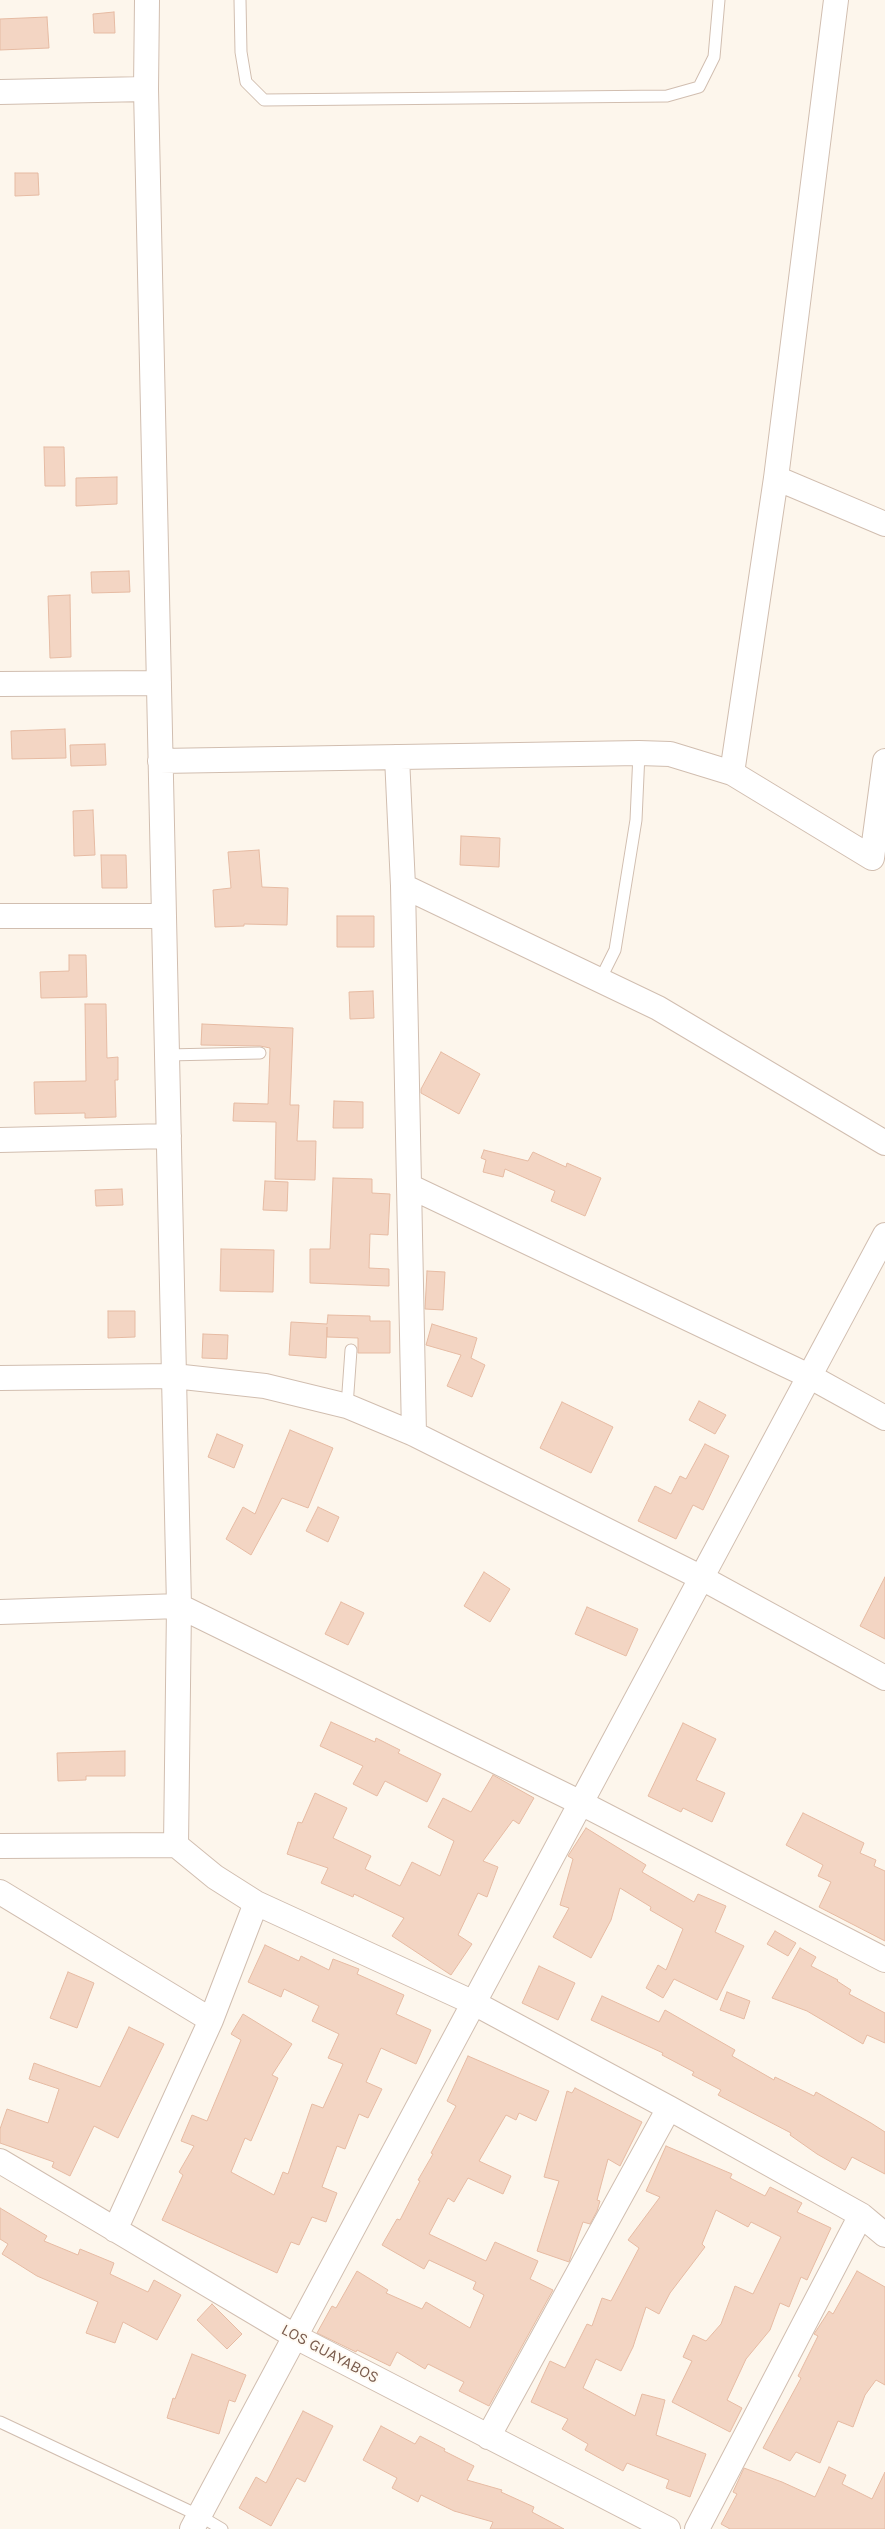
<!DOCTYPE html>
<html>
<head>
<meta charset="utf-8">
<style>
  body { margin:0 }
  canvas { display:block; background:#fdf6ec }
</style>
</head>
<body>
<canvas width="885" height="2529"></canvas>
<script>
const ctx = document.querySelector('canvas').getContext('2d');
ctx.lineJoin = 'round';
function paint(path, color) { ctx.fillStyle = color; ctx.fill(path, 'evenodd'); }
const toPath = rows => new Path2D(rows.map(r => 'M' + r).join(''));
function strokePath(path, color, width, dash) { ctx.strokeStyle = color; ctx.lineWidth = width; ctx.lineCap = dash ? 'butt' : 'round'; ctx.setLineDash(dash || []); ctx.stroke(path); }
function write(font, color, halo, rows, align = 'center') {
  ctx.font = font + ' Karla,sans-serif'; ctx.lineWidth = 4; ctx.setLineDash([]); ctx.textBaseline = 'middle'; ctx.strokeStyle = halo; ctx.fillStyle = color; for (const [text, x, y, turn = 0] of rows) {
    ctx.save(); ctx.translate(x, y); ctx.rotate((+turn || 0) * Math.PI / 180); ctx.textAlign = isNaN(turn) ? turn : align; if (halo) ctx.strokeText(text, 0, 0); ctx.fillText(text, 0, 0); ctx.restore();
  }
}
const building = toPath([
  [114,12,115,33,94,33,93,14,114,12],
  [47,17,49,48,0,50,0,19,47,17],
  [15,173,38,173,39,195,15,196,15,173],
  [44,447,64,447,65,486,45,486,44,447],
  [117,477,117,504,76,506,76,478,117,477],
  [129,571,130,592,92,593,91,572,129,571],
  [70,595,71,657,50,658,48,596,70,595],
  [65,729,66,758,12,759,11,731,65,729],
  [105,744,106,765,71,766,70,745,105,744],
  [93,810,95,855,74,856,73,811,93,810],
  [461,836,500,838,499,867,460,865,461,836],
  [259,850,262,887,288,888,287,925,244,924,244,926,215,927,213,890,231,888,228,852,259,850],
  [101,855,126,855,127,888,102,888,101,855],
  [337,916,374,916,374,947,337,947,337,916],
  [69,955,86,955,87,997,41,998,40,972,69,971,69,955],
  [373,991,374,1018,350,1019,349,992,373,991],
  [85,1004,106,1004,107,1058,118,1057,118,1080,115,1080,116,1117,85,1118,85,1113,35,1114,34,1082,86,1081,85,1004],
  [202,1024,293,1028,290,1105,299,1105,297,1141,316,1141,315,1180,275,1179,276,1122,233,1121,234,1103,268,1104,270,1048,260,1046,201,1045,202,1024],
  [441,1052,480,1074,459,1114,421,1093,421,1089,441,1052],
  [334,1101,363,1102,363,1128,333,1128,334,1101],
  [484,1150,528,1161,533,1152,566,1167,567,1163,601,1178,585,1216,551,1201,555,1191,505,1169,503,1177,483,1172,486,1160,481,1158,484,1150],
  [333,1178,372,1179,372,1193,390,1194,388,1235,370,1234,369,1268,389,1269,389,1286,310,1283,310,1249,330,1249,333,1178],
  [265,1181,288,1182,287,1211,263,1210,265,1181],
  [122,1189,123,1205,96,1206,95,1190,122,1189],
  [221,1249,274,1250,273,1292,220,1291,221,1249],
  [427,1271,445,1272,443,1310,425,1309,427,1271],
  [108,1311,135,1311,135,1337,108,1338,108,1311],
  [328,1315,370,1316,370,1321,390,1321,390,1353,358,1353,358,1338,327,1337,327,1327,326,1358,289,1355,291,1322,327,1324,328,1315],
  [432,1324,477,1338,471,1358,485,1365,472,1397,447,1386,461,1355,426,1345,432,1324],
  [203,1334,228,1335,227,1359,202,1358,203,1334],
  [699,1401,726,1415,715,1434,689,1420,699,1401],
  [562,1402,613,1427,591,1473,540,1448,562,1402],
  [290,1430,333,1448,308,1508,282,1498,251,1555,226,1539,243,1507,255,1514,290,1430],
  [217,1434,243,1445,234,1468,208,1457,217,1434],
  [705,1444,729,1456,703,1510,693,1505,676,1539,638,1521,655,1486,671,1494,680,1476,686,1479,705,1444],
  [318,1507,339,1517,328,1542,306,1531,318,1507],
  [484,1572,510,1589,490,1622,464,1606,484,1572],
  [885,1577,885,1639,860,1626,885,1577],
  [341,1602,364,1613,348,1645,325,1634,341,1602],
  [587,1607,638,1629,626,1656,575,1634,587,1607],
  [331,1722,375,1742,376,1738,400,1750,398,1753,441,1774,427,1802,385,1781,377,1796,353,1784,363,1766,320,1746,331,1722],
  [683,1723,716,1739,696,1780,725,1793,712,1822,683,1808,681,1812,648,1796,683,1723],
  [125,1751,125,1776,86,1776,86,1780,58,1781,57,1753,125,1751],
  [493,1775,534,1798,519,1824,513,1820,483,1861,498,1867,487,1897,478,1893,458,1935,472,1944,451,1975,392,1936,404,1918,354,1894,353,1897,321,1883,328,1868,287,1854,298,1822,302,1823,315,1793,347,1808,333,1838,371,1856,365,1869,400,1886,412,1862,440,1876,454,1841,428,1827,443,1798,471,1812,493,1775],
  [803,1813,864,1843,860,1853,876,1860,874,1866,885,1871,885,1941,819,1907,831,1882,818,1876,823,1865,786,1845,803,1813],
  [586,1828,646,1865,642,1872,694,1902,698,1894,726,1906,715,1932,744,1946,717,2000,674,1979,663,1998,646,1988,658,1965,666,1970,683,1929,650,1910,651,1907,620,1888,611,1920,591,1958,553,1937,569,1908,560,1905,573,1859,568,1856,586,1828],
  [775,1931,796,1943,788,1956,767,1944,775,1931],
  [265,1945,299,1961,301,1956,329,1970,333,1959,359,1969,357,1974,404,1995,396,2014,431,2030,416,2064,381,2048,366,2082,382,2089,368,2118,359,2114,345,2149,337,2146,322,2187,337,2193,326,2222,312,2217,299,2245,291,2242,277,2273,162,2220,183,2175,179,2172,194,2146,181,2141,192,2115,207,2121,241,2040,231,2034,243,2014,292,2044,272,2075,278,2078,251,2141,245,2138,231,2172,274,2195,283,2172,288,2174,312,2104,323,2108,343,2064,328,2058,339,2034,312,2021,319,2006,284,1989,281,1997,248,1982,265,1945],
  [800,1948,816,1957,811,1966,838,1980,837,1981,851,1990,849,1994,885,2013,885,2043,867,2035,863,2044,807,2011,772,1998,800,1948],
  [539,1966,575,1983,558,2020,522,2003,539,1966],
  [68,1972,94,1983,77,2028,50,2018,68,1972],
  [727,1992,750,2001,744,2019,720,2010,727,1992],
  [602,1996,659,2022,665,2010,735,2050,732,2056,774,2080,775,2077,814,2096,816,2092,871,2123,885,2132,885,2174,852,2157,845,2170,817,2154,790,2135,791,2133,718,2095,721,2090,692,2075,694,2072,662,2055,663,2053,591,2020,602,1996],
  [129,2027,164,2044,118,2138,94,2126,70,2176,52,2167,54,2162,0,2143,0,2129,7,2109,48,2123,59,2089,29,2079,34,2063,100,2087,129,2027],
  [468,2056,549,2091,536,2121,519,2113,516,2120,506,2115,479,2161,511,2176,503,2194,468,2178,454,2202,448,2198,429,2234,486,2261,495,2242,538,2261,530,2279,553,2290,489,2406,459,2391,464,2382,428,2364,425,2369,397,2352,390,2366,357,2350,356,2352,317,2333,332,2306,336,2308,357,2271,388,2290,386,2293,422,2309,426,2302,470,2328,484,2295,473,2289,476,2282,429,2260,424,2269,382,2245,397,2219,400,2220,420,2181,418,2180,433,2154,431,2153,456,2106,447,2101,468,2056],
  [575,2088,642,2122,620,2166,608,2159,597,2200,600,2201,597,2211,590,2224,583,2222,569,2262,537,2251,559,2181,544,2177,567,2091,572,2093,575,2088],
  [666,2146,732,2174,730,2178,765,2196,770,2187,802,2203,797,2212,831,2228,807,2280,801,2277,789,2307,780,2303,770,2330,746,2359,727,2400,742,2408,730,2432,672,2402,692,2361,683,2357,693,2335,706,2341,721,2324,735,2286,753,2294,781,2237,751,2222,748,2227,716,2210,702,2244,705,2247,670,2293,659,2314,646,2307,633,2347,621,2371,596,2359,583,2388,635,2416,642,2394,665,2400,656,2435,706,2454,690,2497,666,2488,669,2480,627,2463,623,2471,585,2450,588,2444,562,2429,568,2419,531,2402,550,2361,565,2368,587,2324,592,2326,602,2298,611,2301,639,2248,628,2240,660,2197,646,2191,666,2146],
  [0,2208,47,2236,44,2241,78,2255,80,2249,114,2263,110,2274,148,2292,154,2280,181,2295,157,2340,123,2322,115,2343,86,2333,98,2302,37,2276,2,2254,8,2244,0,2239,0,2208],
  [857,2271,885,2287,885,2385,876,2380,865,2395,853,2427,838,2421,820,2463,796,2452,790,2461,763,2448,801,2378,798,2376,818,2336,814,2334,816,2331,829,2311,833,2314,857,2271],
  [212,2304,242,2334,227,2349,197,2320,212,2304],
  [192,2354,246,2375,235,2402,229,2400,219,2434,167,2418,173,2398,175,2399,192,2354],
  [303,2411,333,2426,305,2482,297,2478,271,2526,239,2508,256,2477,266,2483,303,2411],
  [381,2426,415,2444,420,2436,445,2449,444,2451,474,2466,467,2480,502,2490,501,2492,534,2507,532,2512,564,2529,490,2529,493,2522,454,2511,421,2495,418,2502,392,2488,397,2478,363,2460,381,2426],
  [829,2467,846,2475,842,2484,872,2499,885,2472,885,2529,730,2529,721,2524,737,2494,733,2492,744,2468,782,2482,815,2497,829,2467]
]);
paint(building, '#f3d5c3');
strokePath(building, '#e6bba3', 1);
const service = toPath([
  [240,0,241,52,246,82,264,100,667,96,699,87,714,57,719,0],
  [600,980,615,950,636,820,639,753],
  [167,1055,260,1053],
  [347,1406,351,1350],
  [0,2422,200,2516,222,2529]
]);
const minor = toPath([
  [147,0,146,89,179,1606,176,1845],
  [0,92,146,89],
  [776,478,885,524],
  [0,684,159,683],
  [397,757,403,886,414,1434],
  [160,761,639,753,670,754,732,773,872,858,885,761],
  [732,773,776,478,836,0],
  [403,886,658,1008,885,1143],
  [0,916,164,916],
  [0,1140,169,1136],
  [409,1186,809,1376,885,1418],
  [0,1378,174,1376,265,1386,347,1406,414,1434,700,1577,885,1678],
  [0,1612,179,1606,581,1803,885,1960],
  [0,1846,176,1845,215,1877,256,1903,474,2003,669,2108,861,2215,885,2235],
  [0,1892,211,2020],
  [0,2161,296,2337,668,2529],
  [115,2230,211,2020,256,1903],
  [488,2437,669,2108],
  [192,2529,885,1235],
  [697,2529,861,2215]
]);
strokePath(service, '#d1beb0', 13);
strokePath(minor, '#d1beb0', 26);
strokePath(service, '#fff', 11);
strokePath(minor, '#fff', 24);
write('16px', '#7a5c4d', '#fffaf3', [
  ["LOS GUAYABOS",330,2354,28]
]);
</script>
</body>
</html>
